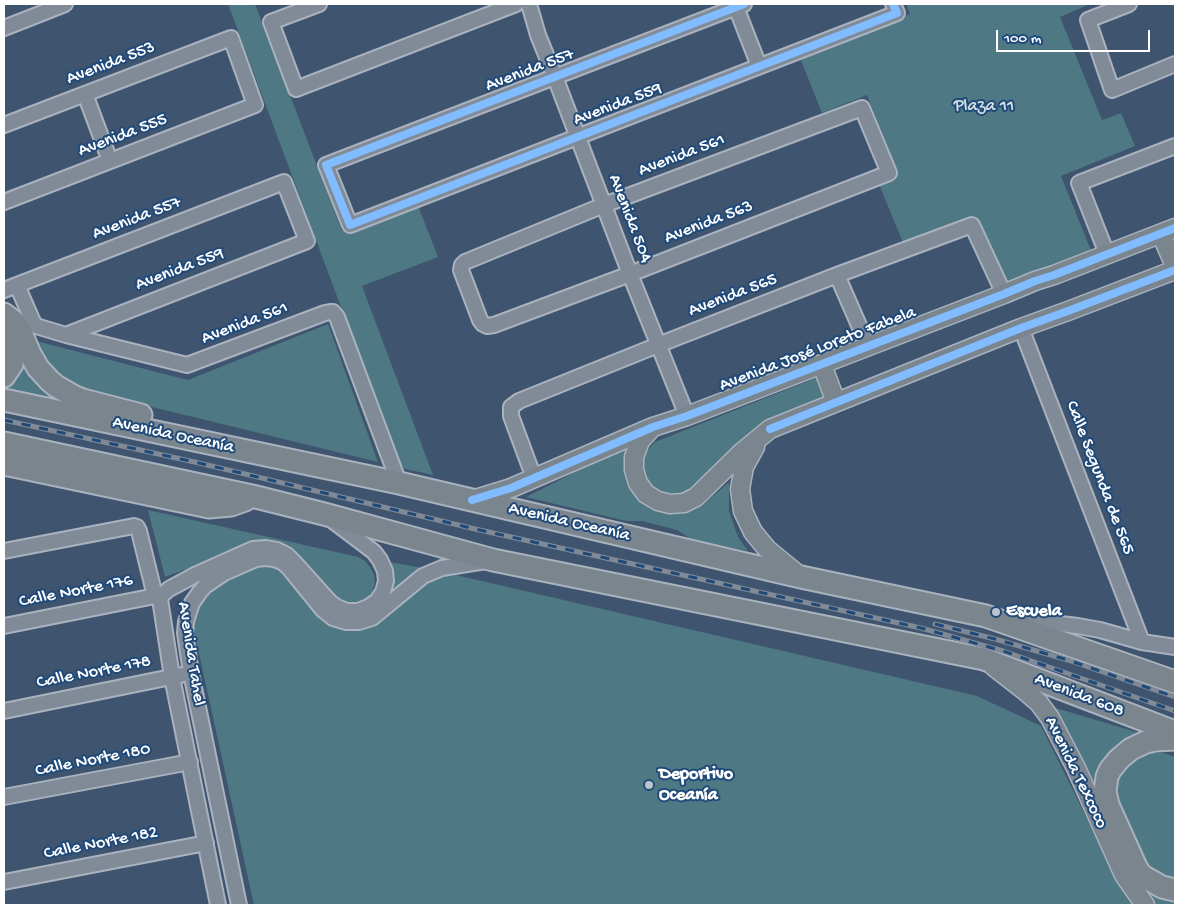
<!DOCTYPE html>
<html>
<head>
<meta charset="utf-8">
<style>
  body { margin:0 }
  #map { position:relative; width:1179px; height:909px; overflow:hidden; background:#3f546e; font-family:"Gochi Hand",sans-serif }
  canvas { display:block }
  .frame { position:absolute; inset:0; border:5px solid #fff; pointer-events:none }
  .scale { position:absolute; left:996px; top:30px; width:154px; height:22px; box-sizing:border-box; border:2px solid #fff; border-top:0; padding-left:6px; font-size:15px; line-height:18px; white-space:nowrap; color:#fff; -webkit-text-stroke:4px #1f4a7a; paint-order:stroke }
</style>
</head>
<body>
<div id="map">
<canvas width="1179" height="909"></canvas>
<div class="frame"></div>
<div class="scale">100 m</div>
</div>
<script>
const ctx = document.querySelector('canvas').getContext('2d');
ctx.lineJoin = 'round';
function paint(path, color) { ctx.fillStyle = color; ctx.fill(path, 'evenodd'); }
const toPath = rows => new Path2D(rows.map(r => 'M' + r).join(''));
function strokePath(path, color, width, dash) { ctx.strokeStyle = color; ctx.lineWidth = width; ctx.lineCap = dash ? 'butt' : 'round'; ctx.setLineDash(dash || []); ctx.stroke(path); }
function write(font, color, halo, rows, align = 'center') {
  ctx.font = font + ' "Gochi Hand",sans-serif'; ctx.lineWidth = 4; ctx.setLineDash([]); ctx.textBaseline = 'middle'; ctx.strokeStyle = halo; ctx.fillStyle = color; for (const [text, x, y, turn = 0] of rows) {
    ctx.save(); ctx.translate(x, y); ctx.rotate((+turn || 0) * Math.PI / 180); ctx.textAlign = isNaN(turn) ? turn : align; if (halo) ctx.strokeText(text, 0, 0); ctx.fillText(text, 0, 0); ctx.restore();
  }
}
paint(toPath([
  [228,4,255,4,342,231,417,203,438,257,362,286,433,475,401,468],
  [906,4,1090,4,1060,17,1102,120,1121,113,1135,146,1061,176,1092,253,1005,288,976,216,904,245,878,182,898,173,867,95,822,113,800,58,910,14],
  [328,324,378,462,74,388,54,375,32,340,188,380],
  [22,361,29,373,44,389,53,397,77,407,4,390,4,387,7,385],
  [816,378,824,398,690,493,670,498,651,489,645,480,642,470,643,459,648,449,655,442],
  [629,445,650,505,662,512,679,514,690,512,702,506,729,482,729,511,738,537,748,551,691,539,677,530,642,521,626,521,526,497],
  [148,510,358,557,365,561,370,567,374,574,375,582,373,590,370,596,364,602,357,605,342,605,260,542,165,577],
  [384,561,428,569,381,605],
  [258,564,269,565,280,569,322,615,344,627,372,627,421,584,439,577,456,575,977,696,1041,726,1116,877,1133,905,254,905,193,626,194,613,202,597,215,586],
  [1049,706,1146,735,1129,741,1101,806],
  [1152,752,1164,753,1175,757,1175,882,1163,878,1149,867,1138,856,1116,807,1115,781,1120,770,1138,756],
  [1131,875,1175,898,1175,905,1153,905]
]), '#4e7884');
const minor = toPath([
  [319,4,271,22,296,89,516,4],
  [529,4,538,35,555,77,630,274,687,416],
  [744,4,326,165,350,225,897,13,893,4],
  [1129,4,1088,20,1112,90,1175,64],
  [736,7,759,66],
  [4,28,65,4],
  [85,94,110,161],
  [862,108,889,173,630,274,494,325,487,326,483,324,480,320,461,270,462,265,465,262,604,205,862,108],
  [4,125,231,38,255,105,4,202],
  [1107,254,1079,183,1175,146],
  [837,275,868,346],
  [17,285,33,322,36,326,66,335,187,365,325,313,330,312,333,312,337,317,399,483],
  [4,290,284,182,307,241,66,335],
  [1021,328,1142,642],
  [534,478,511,416,511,407,519,401,658,345,837,275,972,225,1004,294],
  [4,551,134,526,137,527,139,531,155,596],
  [1016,619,1078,626,1100,630,1142,642,1175,647],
  [4,626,155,596],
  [4,711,181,675],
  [4,797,190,762],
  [4,882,206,843],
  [218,905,172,677,160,599,162,595,169,589,195,575,253,549,266,548,277,550,287,555,294,562,330,602,337,607,347,611,358,611,368,607,377,601,383,592,386,581,385,571,380,560,374,552,333,521],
  [239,905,191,673,185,633,186,622,189,612,192,603,199,593,205,586,224,573,256,559,265,558,274,559,282,562,289,568,323,610,333,618,346,622,359,622,372,618,423,576,442,568,486,561]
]);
const major = toPath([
  [1161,234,1175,266],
  [822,365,836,402],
  [651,429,640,441,634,457,634,470,638,483,646,494,658,501,670,504,684,503,696,497,742,452,770,429,1021,328,1068,311,1175,270],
  [755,447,744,467,740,489,743,511,753,532,767,549,801,577],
  [472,500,511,488,653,427,687,416,1004,294,1035,281,1054,275,1175,228],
  [994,667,1025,691,1039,703,1050,718,1076,768,1124,875,1145,905]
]);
const highway = toPath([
  [4,314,14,322,19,328,30,354,38,368,50,381,56,386,75,397,83,400,141,415],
  [4,376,12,364,14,352,12,339,4,328],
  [4,400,399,483,801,577,986,616,1175,682],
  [4,443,252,496,324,514,493,560,984,659,1175,732],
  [4,464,209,507,231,505,245,500,252,496],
  [1175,739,1155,740,1146,742,1131,749,1119,759,1110,770,1107,777,1105,791,1108,805,1136,867,1141,875,1162,887,1175,890]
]);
strokePath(minor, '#a9b2be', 18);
strokePath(major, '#a9b2be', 21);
strokePath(highway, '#a9b2be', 25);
strokePath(minor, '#818b97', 14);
strokePath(major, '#7a858e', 18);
strokePath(highway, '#7a858e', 21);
const rail = toPath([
  [4,420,199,463,475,529,921,628,1003,651,1175,711],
  [935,624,995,639,1068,660,1175,697]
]);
strokePath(rail, '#808a96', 5);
strokePath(rail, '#1f4a7a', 3, [9]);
strokePath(toPath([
  [744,4,326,165,350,225,897,13,893,4],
  [770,429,1021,328,1068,311,1175,270],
  [472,500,511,488,653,427,687,416,1004,294,1035,281,1054,275,1175,228]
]), '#80bcff', 8);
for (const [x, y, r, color] of [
  [996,612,5,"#bcc3cc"],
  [649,785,5,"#bcc3cc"]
]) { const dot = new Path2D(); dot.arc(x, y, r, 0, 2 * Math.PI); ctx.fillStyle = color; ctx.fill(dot); strokePath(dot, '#1f4a7a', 2); }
write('18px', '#fff', '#1f4a7a', [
  ["Avenida 553",111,64,-21],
  ["Avenida 557",530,71,-21],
  ["Avenida 559",618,105,-21],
  ["Avenida 555",123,136,-21],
  ["Avenida 561",682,156,-21],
  ["Avenida 557",137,219,-21],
  ["Avenida 504",629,219,69],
  ["Avenida 563",709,223,-21],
  ["Avenida 559",180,270,-21],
  ["Avenida 565",733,296,-21],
  ["Avenida 561",245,324,-21],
  ["Avenida José Loreto Fabela",818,350,-21],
  ["Avenida Oceanía",173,436,12],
  ["Calle Segunda de 565",1099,478,69],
  ["Avenida Oceanía",569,523,13],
  ["Calle Norte 176",76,592,-11],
  ["Avenida Tahel",190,654,81],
  ["Calle Norte 178",94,673,-11],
  ["Avenida 608",1079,696,21],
  ["Calle Norte 180",93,761,-11],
  ["Avenida Texcoco",1075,773,64],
  ["Calle Norte 182",101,844,-11]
]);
write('18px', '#d3dfe1', '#1f4a7a', [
  ["Plaza 11",984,107]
]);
write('bold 18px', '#fff', '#1f4a7a', [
  ["Escuela",1006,612],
  ["Deportivo",659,775],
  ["Oceanía",659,796]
], 'left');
</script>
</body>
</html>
